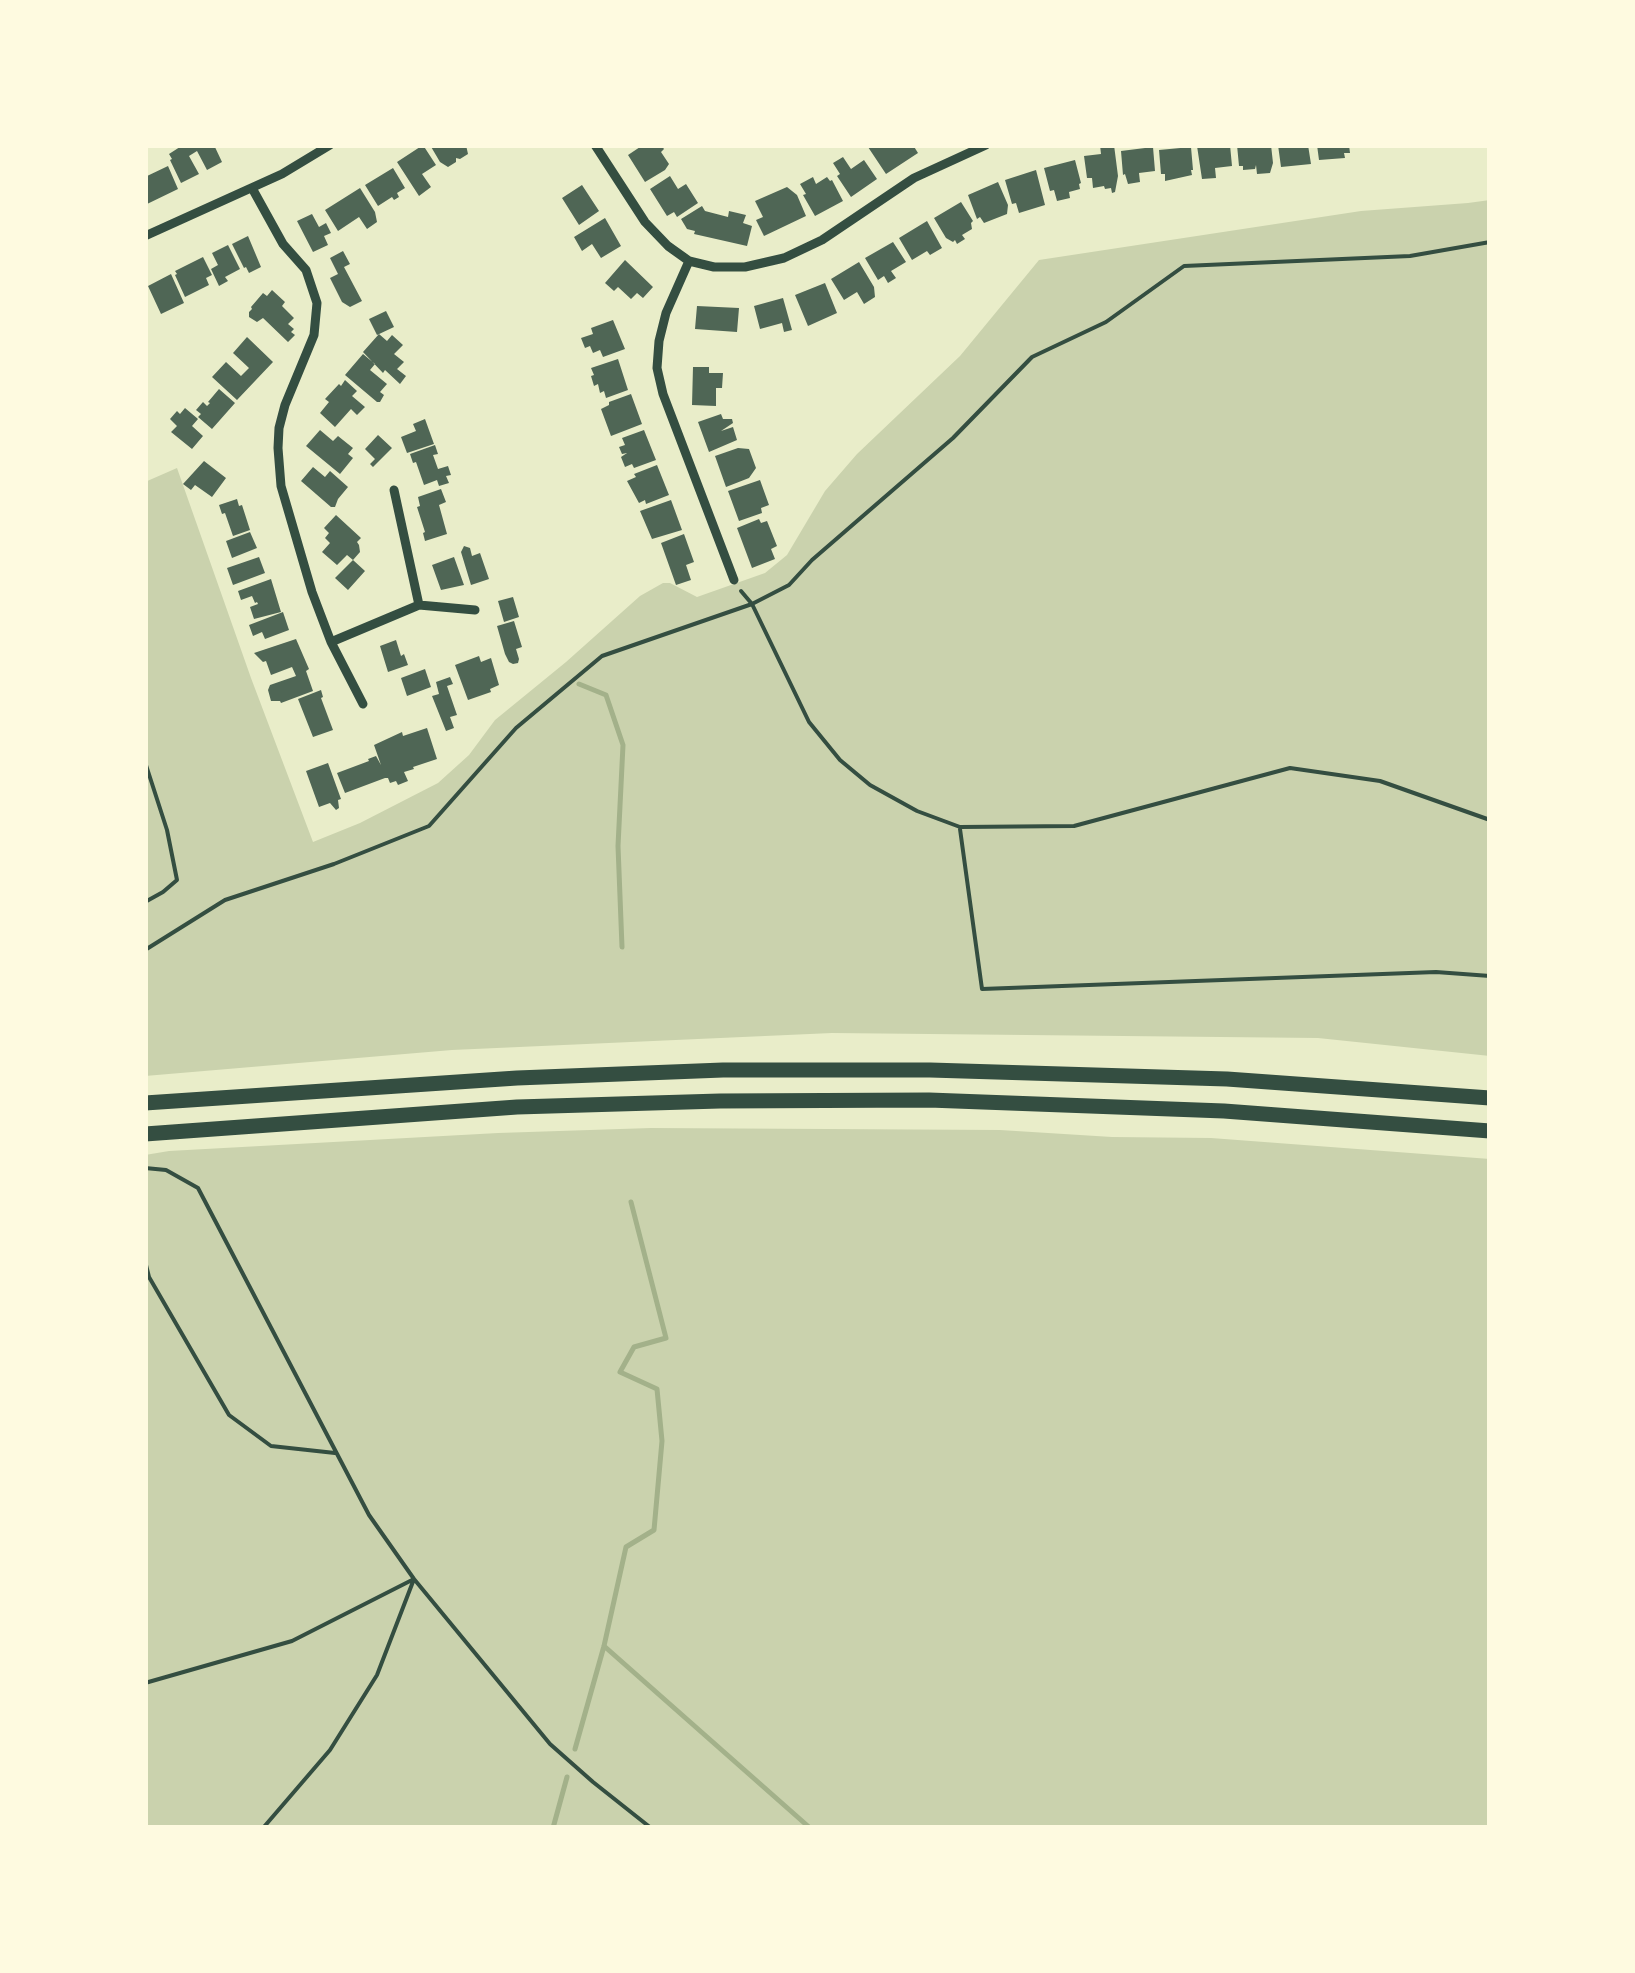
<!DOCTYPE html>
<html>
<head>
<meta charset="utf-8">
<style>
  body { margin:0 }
  #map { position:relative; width:1635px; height:1973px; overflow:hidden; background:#e9edc9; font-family:"Golos Text",sans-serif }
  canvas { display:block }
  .frame { position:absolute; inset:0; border:148px solid #fefae0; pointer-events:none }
</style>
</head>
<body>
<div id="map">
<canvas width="1635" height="1973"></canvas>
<div class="frame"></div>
</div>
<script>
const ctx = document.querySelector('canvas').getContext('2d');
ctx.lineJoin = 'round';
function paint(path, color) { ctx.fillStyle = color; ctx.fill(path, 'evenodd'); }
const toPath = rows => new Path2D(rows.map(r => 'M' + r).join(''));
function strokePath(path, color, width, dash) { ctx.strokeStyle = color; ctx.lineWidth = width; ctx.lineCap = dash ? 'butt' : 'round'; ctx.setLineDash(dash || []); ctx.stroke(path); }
paint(toPath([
  [1490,200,1490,1056,1318,1038,832,1033,452,1050,145,1076,145,482,177,468,251,678,313,842,360,823,438,783,469,755,495,720,566,662,640,596,663,583,670,583,697,597,765,573,787,555,825,491,857,454,960,356,1039,260,1361,211,1468,203],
  [651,1128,1000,1130,1112,1137,1211,1138,1490,1159,1490,1828,145,1828,145,1155,169,1151,498,1133]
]), '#cad2ad');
strokePath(toPath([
  [579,684,606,695,623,745,618,846,622,947],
  [604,1646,810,1828],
  [575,1749,604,1646,626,1547,654,1530,662,1441,657,1389,620,1372,634,1347,666,1338,631,1202],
  [553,1828,567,1777]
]), '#a3b18a', 5);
paint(toPath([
  [183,145,214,145,222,162,207,170,197,151,189,156,199,174,181,183,170,160,172,159,169,154],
  [423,145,436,165,422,174,431,187,419,196,397,162],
  [430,145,466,145,468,154,460,159,456,158,456,162,448,167,440,162],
  [643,145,661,145,664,149,661,152,669,164,665,170,645,182,628,155],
  [871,145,913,145,918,153,886,174,868,147],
  [1100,145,1114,145,1118,176,1115,192,1112,193,1111,188,1105,189,1104,186,1093,188,1092,178,1087,178,1084,156,1101,154],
  [1230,145,1232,166,1215,168,1216,178,1202,179,1197,146],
  [1237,145,1271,145,1273,163,1270,173,1257,174,1256,165,1255,169,1243,170,1243,166,1239,166],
  [1278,145,1308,145,1311,164,1281,167],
  [1317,145,1349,145,1350,153,1344,153,1345,158,1319,160],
  [1153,147,1155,171,1139,173,1140,182,1128,184,1125,174,1123,175,1121,151],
  [1191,147,1193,170,1191,170,1192,175,1165,181,1165,174,1161,174,1159,150],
  [843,157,851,169,864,160,877,179,851,197,837,176,840,174,833,163],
  [1075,160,1081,183,1079,184,1080,189,1069,192,1070,198,1057,201,1054,190,1050,191,1044,168],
  [168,166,178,189,145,205,145,177],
  [393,168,405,188,397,193,399,197,394,200,392,197,378,206,365,185],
  [1036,170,1045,205,1019,213,1016,203,1012,204,1005,180],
  [670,176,678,189,686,184,698,203,677,217,674,212,667,216,650,189],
  [813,177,816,184,827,177,830,181,832,180,843,201,815,216,803,195,806,194,800,184],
  [998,182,1008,205,1007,214,984,223,980,217,977,219,968,195],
  [582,185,599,211,579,225,562,198],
  [787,187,797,195,806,216,764,236,756,220,763,217,755,201],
  [360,188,375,212,377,222,367,229,359,217,338,231,325,210],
  [961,202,973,221,971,223,972,229,962,235,965,239,957,244,955,240,953,242,946,238,934,218],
  [702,206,705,211,728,217,729,211,746,215,743,223,752,226,747,246,694,234,695,231,687,229,681,219],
  [312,214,319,227,326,223,331,233,324,236,328,245,313,252,297,221],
  [605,218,621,246,601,258,592,244,582,251,574,237],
  [927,221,942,248,930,255,927,251,912,260,899,238],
  [248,236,261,267,249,273,246,267,244,268,232,244],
  [893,242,906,262,891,271,896,278,888,283,884,276,878,280,865,258],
  [228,245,240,269,225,277,228,281,219,286,211,269,218,265,212,253],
  [343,251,350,264,344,267,362,301,350,307,342,302,330,278,338,274,330,258],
  [203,257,212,275,206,278,209,285,185,297,175,275,177,274,175,271],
  [625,260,653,287,643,298,637,293,631,299,618,287,614,291,605,283],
  [859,262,874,287,875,297,864,304,857,292,844,300,831,279],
  [171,274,184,303,161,314,148,286],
  [825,283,837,313,808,326,795,295],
  [272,290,285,302,282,306,294,318,288,324,294,329,291,332,295,335,288,342,263,318,257,322,249,317,249,312,252,309,251,307,263,293,267,296],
  [783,298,792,330,784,332,782,323,760,329,754,306],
  [697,306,739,308,737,332,695,329],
  [386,311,394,327,377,335,369,319],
  [613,320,625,349,603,357,600,350,593,353,590,346,585,348,581,338,593,334,591,328],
  [379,334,387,341,392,335,403,345,394,354,404,362,397,369,406,376,400,384,385,370,383,373,363,352],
  [247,337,273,362,237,400,212,377,226,362,241,376,249,368,233,353],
  [363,354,375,364,370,370,387,384,380,392,384,395,380,402,377,402,345,375],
  [618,359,628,390,606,398,604,391,600,393,598,384,594,386,591,376,594,375,591,368],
  [693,367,709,367,709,373,723,373,722,388,716,388,716,406,692,405],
  [345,380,357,391,352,396,365,407,357,415,351,409,335,427,320,413,329,402,325,399,339,384,341,386],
  [219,389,235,403,212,429,198,417,201,414,196,410,203,402,207,406,210,403,208,402],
  [631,394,642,424,611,436,601,409,609,405,609,402],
  [185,408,198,419,192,426,203,436,192,449,171,432,177,426,170,419,177,411,180,414],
  [721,414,723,419,732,419,733,423,721,431,733,427,737,440,709,452,698,422],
  [425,419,434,444,407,453,401,437,416,431,413,424],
  [320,430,333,441,338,436,353,448,348,454,353,458,340,474,306,446],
  [644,430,656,460,634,468,632,464,625,467,621,457,627,453,622,454,619,447,625,445,622,438],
  [378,435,392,448,373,467,370,464,375,459,365,449],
  [435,445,438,454,433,455,438,469,448,466,451,475,446,476,449,483,439,486,437,480,424,485,416,462,413,463,410,454],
  [738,448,749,449,756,468,749,478,726,487,715,456],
  [204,461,226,478,212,497,195,485,191,490,183,484],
  [657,465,669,495,646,504,645,500,639,503,627,481,636,477,634,474],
  [313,467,325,477,330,471,348,487,338,499,335,507,331,507,301,481],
  [760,480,769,505,761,508,762,513,739,521,728,491],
  [441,489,446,502,439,505,447,534,425,541,423,533,425,532,417,507,420,506,418,497],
  [237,499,239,506,242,505,250,530,233,536,225,513,222,514,219,505],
  [671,500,682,530,652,539,640,511],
  [336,515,361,538,357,542,359,545,360,552,353,560,365,571,348,590,335,578,353,560,347,555,337,565,322,552,330,543,325,538,329,533,324,528],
  [759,519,761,523,767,521,777,546,771,549,775,559,752,568,737,528],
  [250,532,257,548,232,558,226,541],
  [684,534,694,562,686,565,691,580,676,585,661,543],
  [464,546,470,548,472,556,480,553,489,579,471,585,461,552],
  [259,557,265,573,233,585,227,568],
  [454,557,464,585,441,590,432,565],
  [271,579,281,612,254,619,250,607,258,604,257,602,255,603,252,596,241,600,238,591],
  [513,597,519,617,504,622,498,601],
  [283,612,289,630,265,639,262,632,253,636,249,625],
  [514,621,522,647,516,649,519,659,518,663,513,664,509,662,505,654,497,626],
  [296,639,309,669,306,671,313,691,281,703,280,701,271,701,268,690,270,685,296,676,292,667,271,675,266,661,263,662,254,653],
  [396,640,401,656,404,654,408,665,388,672,380,646],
  [479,656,481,662,491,658,499,685,490,689,491,692,468,700,455,665],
  [425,669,431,687,407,696,401,678],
  [450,677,453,684,447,686,457,715,450,717,454,728,446,731,432,696,439,694,436,682],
  [321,690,323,697,321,698,333,730,313,737,298,699],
  [427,728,437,759,413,767,414,769,404,772,408,781,398,785,396,781,390,783,388,778,385,778,345,793,337,773,369,761,368,759,376,756,381,765,374,745,402,732,403,736],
  [328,763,341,799,338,800,339,808,336,810,330,803,319,807,306,771]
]), '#4f6655');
strokePath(toPath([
  [741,591,752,604,809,722,840,760,870,785,917,811,960,827,1074,826,1290,768,1380,781,1490,820],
  [145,762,167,830,177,880,163,892,145,902],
  [960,829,982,989,1436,972,1490,976],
  [145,950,225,900,334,864,429,826,516,728,602,656,752,604,789,585,812,560,953,438,1032,357,1106,322,1184,266,1410,256,1490,242],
  [145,1168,166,1170,198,1188,369,1515,414,1579,550,1744,593,1782,651,1828],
  [145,1261,149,1277,229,1415,271,1446,335,1453],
  [145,1683,292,1641,414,1579],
  [263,1828,330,1750,377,1675,414,1579]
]), '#344e41', 4);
strokePath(toPath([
  [595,145,645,222,668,246,689,261,714,267,745,267,784,258,822,240,914,178,986,145],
  [252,188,283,244,306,270,317,303,314,335,285,405,279,428,278,448,281,486,312,592,331,642,363,704],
  [145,236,282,174,330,145],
  [689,261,666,313,659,341,657,368,663,394,734,580],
  [394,490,419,605],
  [331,642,419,605,475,610]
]), '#344e41', 9);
strokePath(toPath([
  [145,1103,517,1078,723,1070,930,1070,1227,1079,1490,1098],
  [145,1134,517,1107,720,1101,929,1100,1224,1111,1490,1131]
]), '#344e41', 15);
</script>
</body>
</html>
